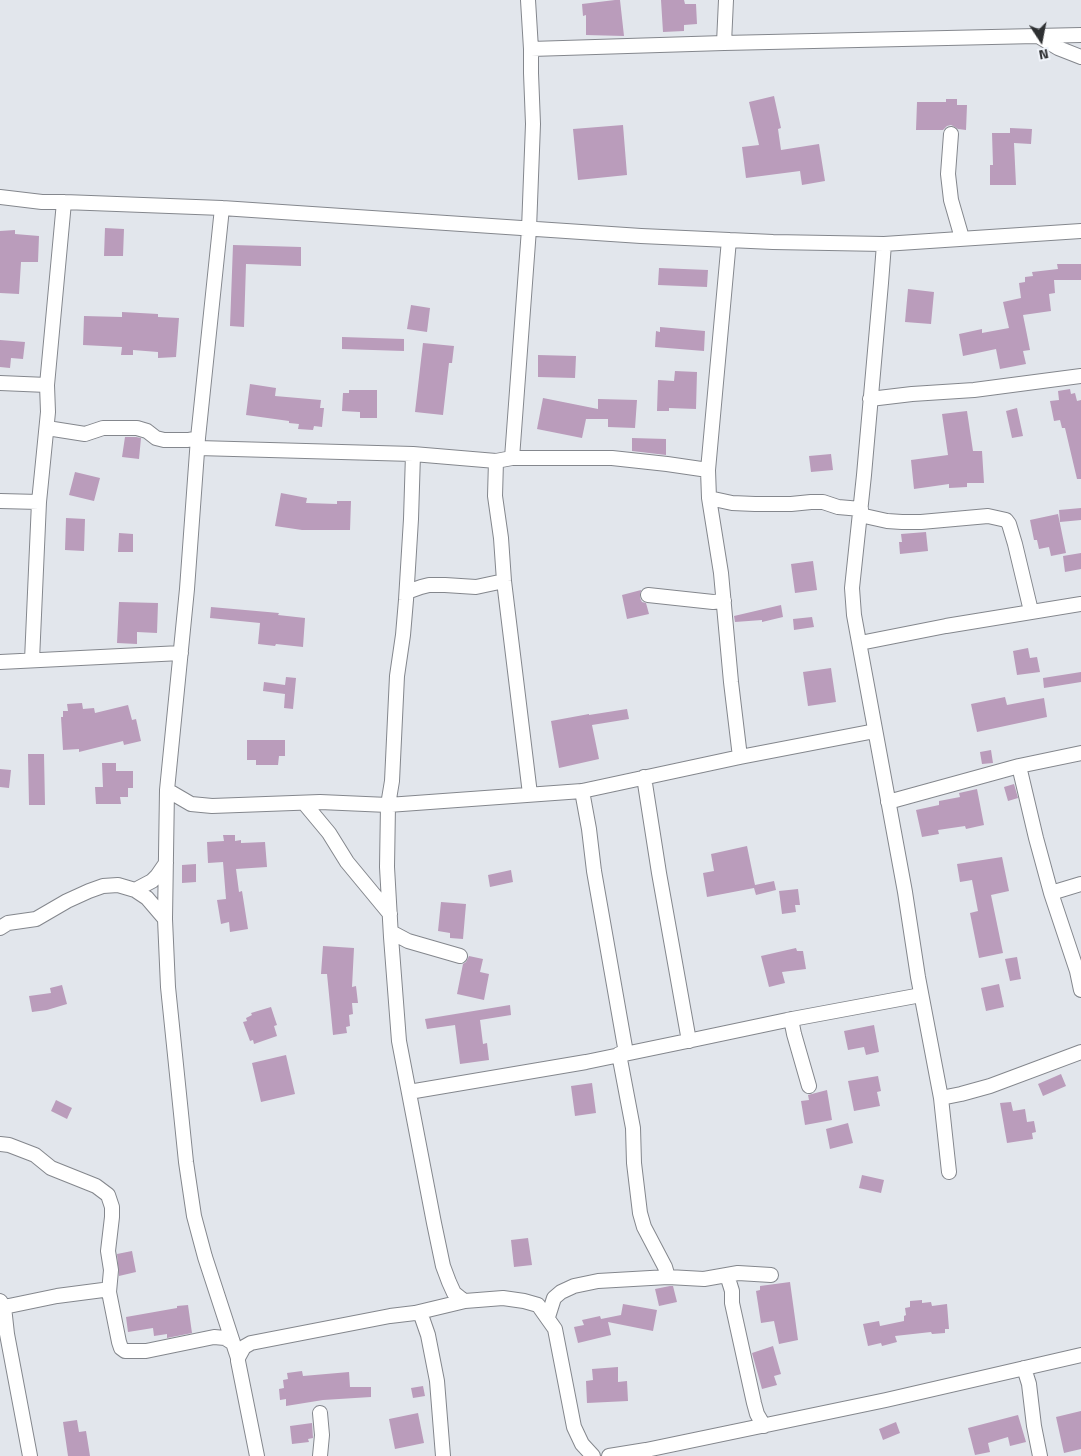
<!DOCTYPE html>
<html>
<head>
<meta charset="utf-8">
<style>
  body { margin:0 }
  #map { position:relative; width:1081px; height:1456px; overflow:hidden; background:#e2e6ec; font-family:"Titillium Web",sans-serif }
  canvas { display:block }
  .north { position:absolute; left:1016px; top:15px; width:50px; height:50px; -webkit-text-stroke:4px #eff3f9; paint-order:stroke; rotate:169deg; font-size:14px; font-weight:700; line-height:20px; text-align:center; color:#2e3032 }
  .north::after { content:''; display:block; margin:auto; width:18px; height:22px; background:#2e3032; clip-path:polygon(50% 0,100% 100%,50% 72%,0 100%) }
</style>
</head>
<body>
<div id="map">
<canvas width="1081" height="1456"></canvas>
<div class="north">N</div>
</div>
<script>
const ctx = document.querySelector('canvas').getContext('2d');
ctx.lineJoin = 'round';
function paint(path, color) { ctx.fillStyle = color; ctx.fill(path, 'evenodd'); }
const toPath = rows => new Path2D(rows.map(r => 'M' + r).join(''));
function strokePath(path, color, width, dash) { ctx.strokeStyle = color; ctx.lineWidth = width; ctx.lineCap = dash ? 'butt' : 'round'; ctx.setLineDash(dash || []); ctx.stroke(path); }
paint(toPath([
  [615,0,620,0,624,36,586,35,586,15,583,16,582,4],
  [661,0,684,0,685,4,696,4,697,24,684,25,684,31,663,32],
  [774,96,781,128,778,129,781,150,819,144,825,181,802,185,800,171,746,178,742,147,759,145,749,102],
  [946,99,957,99,957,105,967,105,966,130,958,129,955,127,951,125,947,126,943,130,916,130,917,102,946,102],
  [623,125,627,175,578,180,573,129],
  [1010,128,1032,129,1031,144,1014,143,1016,185,990,185,990,165,993,165,992,133,1010,133],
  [105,228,124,229,123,256,104,256],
  [15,230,15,234,39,236,38,262,21,262,19,294,0,293,0,231],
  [233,245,301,247,301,266,246,264,244,327,230,326],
  [1057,264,1081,264,1081,280,1054,280,1055,293,1049,294,1051,311,1023,315,1030,350,1023,351,1026,364,1000,369,996,349,963,356,959,334,982,329,982,333,1009,328,1003,302,1021,298,1019,283,1025,282,1025,277,1033,276,1032,272,1058,269],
  [659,268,708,270,707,287,658,285],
  [908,289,934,292,931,324,905,322],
  [411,305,430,308,427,332,407,329],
  [122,312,158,314,158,317,179,318,176,357,158,358,158,352,133,350,133,355,121,355,122,347,83,345,84,316,122,317],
  [660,327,705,331,704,351,655,347,656,331,660,332],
  [342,337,404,339,404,351,342,349],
  [0,340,25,342,23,359,11,358,10,368,0,367],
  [423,343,454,346,452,363,449,363,443,415,415,412],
  [538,355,576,356,575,378,538,377],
  [675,371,697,372,696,409,669,408,669,411,657,411,658,380,674,381],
  [250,384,276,388,275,396,321,400,320,408,324,408,322,427,314,426,313,430,298,429,299,424,289,423,289,421,246,415],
  [1070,389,1071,394,1075,393,1077,401,1081,400,1081,479,1077,479,1065,428,1062,428,1060,420,1054,421,1050,401,1059,400,1058,391],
  [349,390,377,390,377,418,360,418,360,412,342,411,343,393,349,393],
  [543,398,598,409,598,399,637,400,635,428,608,427,608,419,586,419,582,438,537,429],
  [1017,408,1023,436,1012,438,1006,411],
  [967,411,973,451,982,451,984,483,967,483,967,487,949,488,949,484,914,489,911,460,948,455,942,414],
  [125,437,136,437,141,438,139,459,122,457],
  [632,438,666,439,666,455,632,451],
  [831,454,833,470,811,472,809,456],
  [75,472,100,478,94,501,69,495],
  [281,493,307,498,306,503,337,504,337,501,351,501,350,530,302,530,275,526],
  [1081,508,1081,520,1060,522,1059,510],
  [1058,514,1066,553,1051,556,1049,547,1039,549,1037,540,1034,540,1030,520],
  [66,518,85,519,84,551,65,550],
  [926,532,928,551,900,554,899,542,902,542,901,534],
  [119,533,133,534,133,552,118,552],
  [1081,553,1081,569,1065,572,1063,556],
  [813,561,817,590,795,593,791,564],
  [641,590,640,598,642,602,646,603,649,614,627,619,622,595],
  [119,602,158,603,157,633,137,632,137,644,117,643],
  [781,605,783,617,762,622,762,620,735,622,734,616],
  [211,607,279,613,278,615,305,618,303,647,276,644,275,646,258,644,260,623,210,618],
  [812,617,814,627,794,630,793,619],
  [1028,648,1030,658,1037,657,1040,672,1017,675,1013,651],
  [831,668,836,702,808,706,803,672],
  [1081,672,1081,682,1044,688,1043,678],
  [286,677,296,678,293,709,284,708,285,694,263,691,264,682,285,685],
  [1005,697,1007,705,1044,698,1047,717,977,732,971,704],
  [82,703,83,709,94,708,95,713,128,705,132,720,136,719,141,741,124,745,123,741,79,752,79,749,63,750,61,717,63,717,63,711,68,711,67,704],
  [627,709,629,719,592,725,599,759,559,768,551,721,589,714,589,715],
  [247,740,285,740,285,756,279,756,278,765,256,765,256,760,247,760],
  [991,750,993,763,982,764,980,752],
  [28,754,44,754,45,805,29,805],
  [102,763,116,763,116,771,133,771,133,788,128,788,128,797,120,797,121,804,96,804,95,787,103,787],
  [0,769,11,770,9,788,0,787],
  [1014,784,1018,798,1008,801,1004,787],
  [977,789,984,825,966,829,965,826,938,830,939,834,922,837,916,810,939,805,939,801,960,797,959,793],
  [223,835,235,835,235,841,241,840,241,843,265,842,267,867,236,869,239,892,242,891,248,929,230,932,229,922,221,924,217,900,226,899,223,862,208,863,207,842,224,841],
  [747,846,755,885,774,881,776,890,756,895,754,888,707,897,703,873,714,871,711,854],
  [1002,857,1009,891,991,895,1003,953,979,958,970,913,978,911,972,880,960,882,957,864],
  [196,864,196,882,182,883,182,865],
  [511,870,513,882,490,887,488,875],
  [798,889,800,905,795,905,796,912,782,914,779,891],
  [441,902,466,904,463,939,450,938,450,933,438,931],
  [323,946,354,948,352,987,356,986,358,1003,352,1003,353,1014,349,1015,350,1026,346,1027,347,1033,333,1035,327,974,321,974],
  [796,948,797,951,803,951,806,969,782,972,785,983,769,987,761,956],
  [469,956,483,959,480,972,489,974,484,1000,457,994,463,964,466,962],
  [1017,957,1021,979,1010,981,1005,959],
  [999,984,1004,1007,986,1011,981,988],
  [62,985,67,1004,47,1010,32,1012,29,996,51,993,50,988],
  [510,1005,511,1015,480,1020,483,1044,487,1043,489,1060,460,1064,455,1025,427,1029,425,1019],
  [271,1007,277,1025,274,1026,277,1036,254,1044,253,1040,250,1041,243,1022,247,1021,246,1018,252,1015,251,1013],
  [874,1025,879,1052,866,1055,864,1047,848,1050,844,1031],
  [286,1055,295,1094,261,1102,252,1063],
  [1061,1074,1066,1086,1043,1096,1038,1084],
  [878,1076,881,1091,877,1092,880,1106,854,1111,848,1081],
  [592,1083,596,1113,575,1116,571,1086],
  [827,1090,832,1120,805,1125,801,1101,809,1100,808,1095],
  [56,1100,72,1108,67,1119,51,1111],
  [1011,1102,1013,1111,1025,1109,1027,1122,1034,1121,1036,1132,1032,1133,1033,1139,1007,1143,1000,1103],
  [848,1123,853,1143,830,1149,826,1129],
  [862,1175,884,1180,881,1193,859,1188],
  [528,1238,532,1265,514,1267,511,1240],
  [132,1251,136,1272,119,1276,117,1254],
  [790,1282,798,1340,779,1344,774,1321,761,1323,756,1291,760,1290,760,1286],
  [670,1286,673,1286,677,1302,659,1306,655,1289],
  [922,1300,922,1303,931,1302,932,1306,947,1304,949,1329,945,1329,945,1333,932,1334,931,1332,895,1336,897,1342,882,1346,881,1343,868,1346,863,1324,879,1321,880,1326,904,1321,904,1316,906,1315,905,1308,910,1307,910,1301],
  [623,1304,657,1310,653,1331,608,1322,611,1335,578,1343,574,1327,584,1325,582,1320,600,1316,601,1319,621,1315],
  [188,1305,192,1333,167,1338,167,1334,154,1336,153,1328,128,1332,126,1317,177,1308,177,1306],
  [773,1346,781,1374,774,1376,777,1385,762,1389,752,1353],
  [618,1367,618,1382,627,1381,628,1401,587,1403,586,1381,593,1380,592,1369],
  [302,1371,303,1376,349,1372,350,1387,371,1387,371,1397,323,1400,286,1406,286,1399,280,1400,279,1389,284,1388,283,1380,288,1379,287,1373],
  [423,1386,425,1396,413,1398,411,1388],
  [1081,1411,1081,1449,1064,1453,1056,1417],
  [418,1413,424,1443,395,1449,389,1419],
  [1018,1415,1026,1442,1010,1446,1008,1437,988,1443,990,1452,975,1455,968,1428],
  [77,1420,79,1432,86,1431,90,1456,68,1456,63,1422],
  [896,1422,900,1433,883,1440,879,1429],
  [312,1423,313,1438,308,1439,309,1442,292,1444,290,1426]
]), '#ba9cbb');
const minor = toPath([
  [528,0,531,49],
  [1038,36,1058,48,1081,57],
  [724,43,726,0],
  [951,134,948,174,951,200,962,238],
  [0,197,42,202,64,202,222,208,641,236,773,242,884,244,1081,231],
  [222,208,198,438,187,589,167,790,165,919,168,987,186,1162,194,1216,205,1257,238,1358],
  [729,240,708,470,709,498,721,573,731,682,740,757],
  [884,244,881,283,864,475,852,588,854,615,905,892,918,977,941,1098,949,1172],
  [0,383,47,385],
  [870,399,912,394,974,390,1081,376],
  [47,428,85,434,103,428,137,428,147,431,156,438,164,440,188,440,198,438],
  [198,448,413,454,496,461,512,458,612,458,667,464,708,470],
  [413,454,411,519,406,600,403,635,397,676,392,781,388,805,387,867,391,937,399,1041,434,1223,443,1266,449,1282,454,1293,464,1301],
  [512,458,529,229,533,124,531,73,531,49,724,43,1081,35],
  [496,461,495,496,501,538,504,581,530,794],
  [709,498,732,503,755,504,791,504,811,502,823,502,838,507,861,509],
  [0,501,39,502],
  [860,515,887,521,902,522,921,522,988,516,1006,520,1009,524,1015,544,1031,611],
  [407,592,421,587,429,585,445,585,476,587,504,581],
  [648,595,713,602,724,601],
  [860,643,946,626,1081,604],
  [32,660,39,502,48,412,47,385,64,202],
  [0,662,181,653],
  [1019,766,1036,838,1051,893,1077,971,1081,990],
  [644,777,659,873,689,1041],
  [167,790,191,804,212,806,320,802,388,805,582,791,740,757,875,731],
  [582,791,589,829,594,871,626,1053],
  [888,802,1019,766,1081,753],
  [304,803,329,833,347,862,390,914],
  [135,890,152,881,157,876,166,863],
  [1051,893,1081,884],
  [0,928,8,923,36,919,67,901,89,891,103,886,118,885,135,890,147,898,165,919],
  [391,932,408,941,460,956],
  [791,1019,794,1034,809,1086],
  [619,1054,633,1128,634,1163,640,1213,644,1227,665,1267,668,1277],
  [409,1092,586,1062,697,1039,787,1020,921,995],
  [941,1098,961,1094,990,1086,1081,1052],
  [0,1144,9,1145,35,1155,51,1168,96,1186,108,1195,112,1207,112,1217,108,1251,111,1270,109,1292],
  [727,1275,732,1291,732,1303,754,1403,757,1414,764,1426],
  [0,1301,4,1307,7,1334,30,1456],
  [4,1307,57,1296,103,1290,109,1292,119,1342,121,1348,125,1351,146,1351,214,1337,225,1338,233,1343],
  [420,1312,428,1335,437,1381,443,1456],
  [548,1317,554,1298,561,1292,574,1286,598,1281,668,1277,704,1279,738,1273,771,1275],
  [1024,1368,1029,1384,1034,1426,1040,1456],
  [257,1456,238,1361,238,1358,244,1347,251,1343,390,1316,415,1313,465,1301,503,1298,524,1301,538,1305,555,1329,574,1427,582,1444,593,1456],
  [320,1456,322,1435,320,1413],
  [609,1456,646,1450,886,1400,1081,1355]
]);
strokePath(minor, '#84878d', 16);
strokePath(minor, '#fff', 14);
</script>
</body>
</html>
